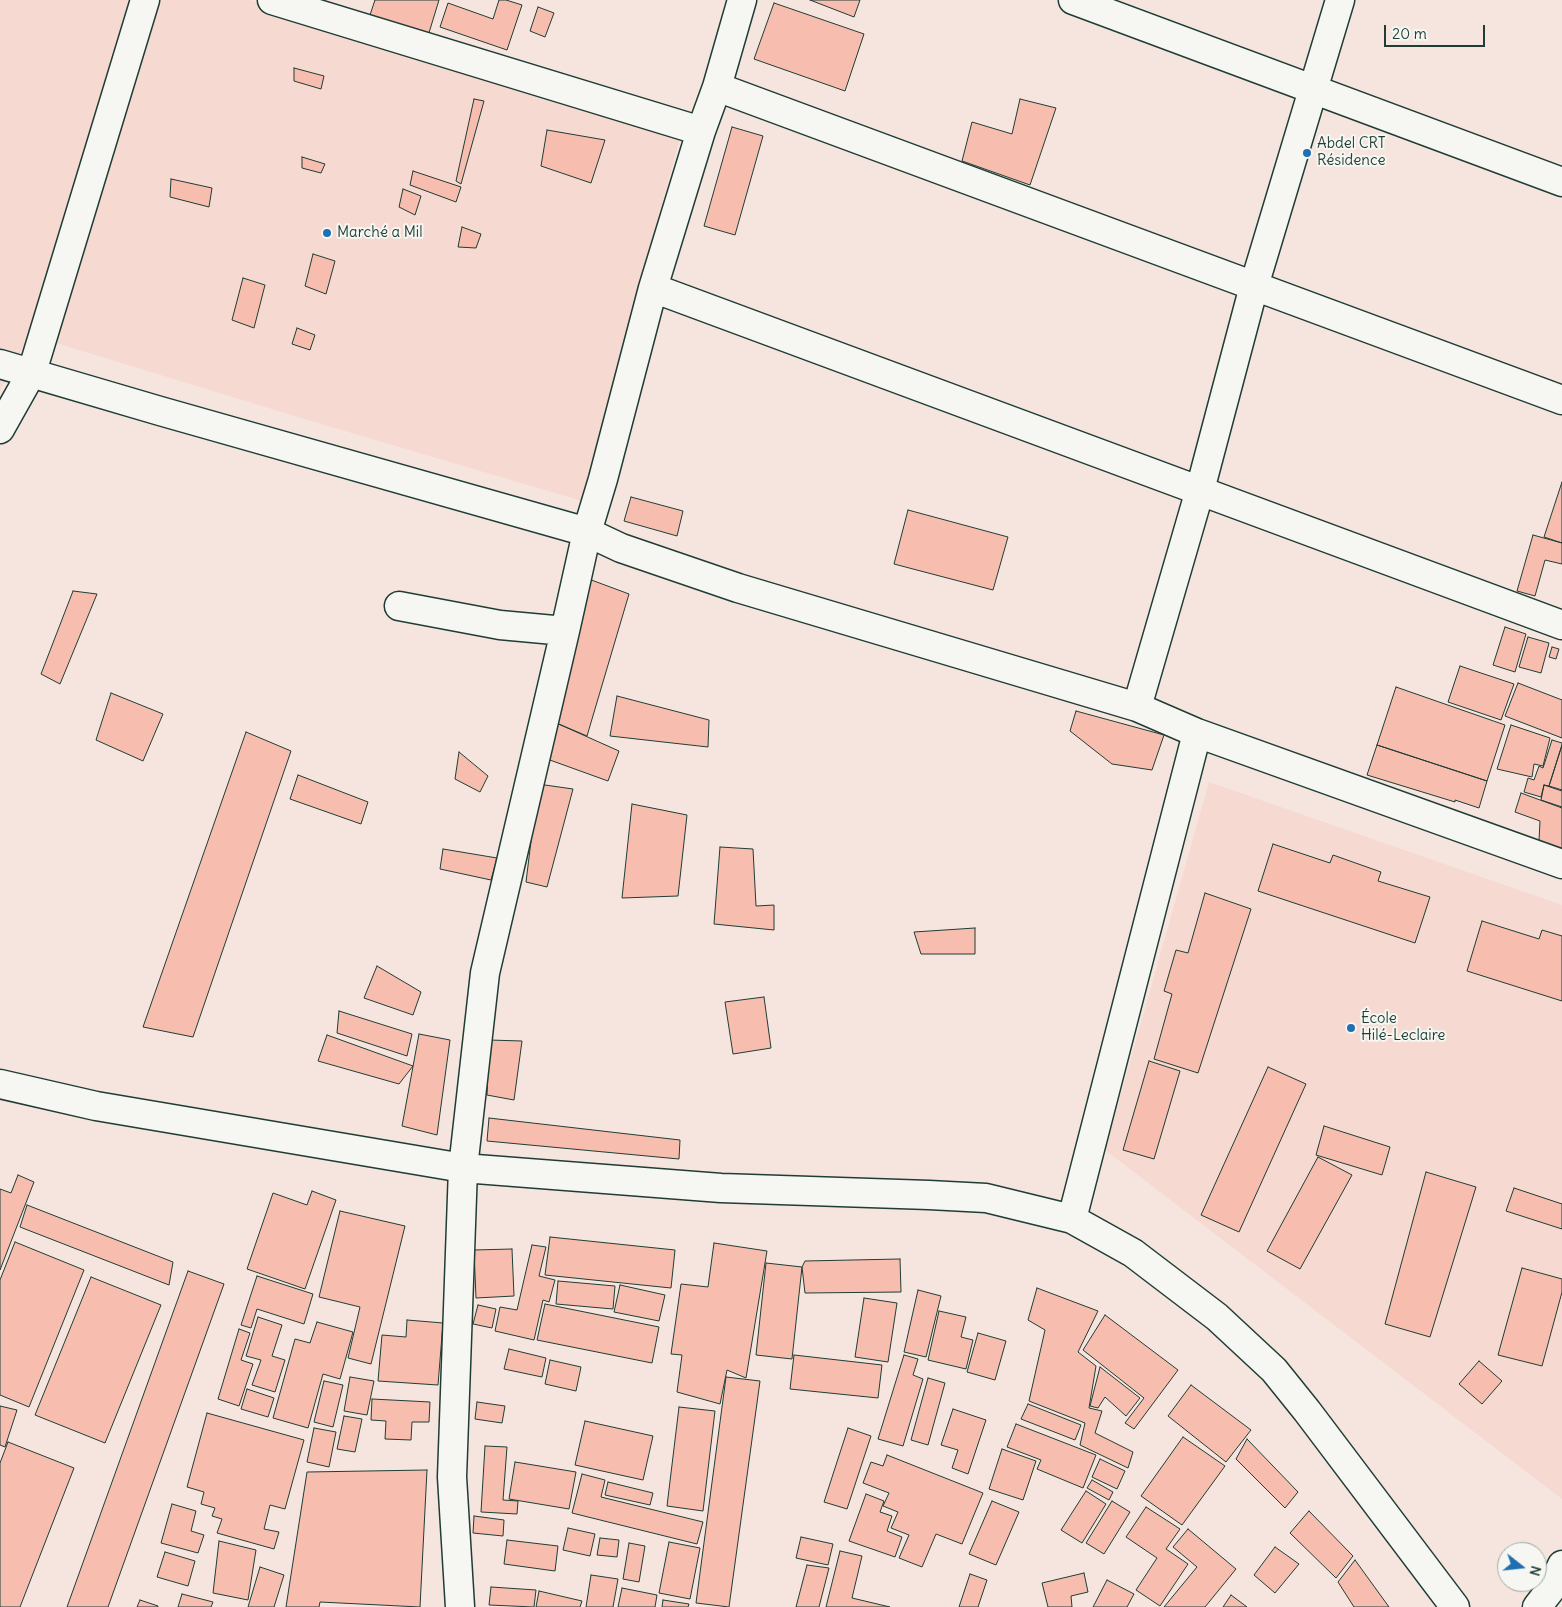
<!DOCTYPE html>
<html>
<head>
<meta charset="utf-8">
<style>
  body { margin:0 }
  #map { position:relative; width:1562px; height:1607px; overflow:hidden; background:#f6e5de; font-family:Delius,sans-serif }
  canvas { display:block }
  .north { position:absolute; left:1497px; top:1542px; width:50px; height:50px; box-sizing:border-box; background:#f6f6f2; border:1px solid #a0aca6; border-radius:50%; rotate:106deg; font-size:14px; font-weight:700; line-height:20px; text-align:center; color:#1f3d34 }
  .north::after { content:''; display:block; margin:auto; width:18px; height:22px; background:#1f6fb2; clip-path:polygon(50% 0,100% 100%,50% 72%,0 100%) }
  .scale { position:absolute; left:1384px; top:25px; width:101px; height:22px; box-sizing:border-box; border:2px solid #1f3d34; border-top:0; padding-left:6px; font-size:15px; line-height:18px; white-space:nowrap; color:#1f3d34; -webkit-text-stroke:4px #f6f6f2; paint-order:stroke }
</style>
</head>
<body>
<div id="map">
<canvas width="1562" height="1607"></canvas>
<div class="north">N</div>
<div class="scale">20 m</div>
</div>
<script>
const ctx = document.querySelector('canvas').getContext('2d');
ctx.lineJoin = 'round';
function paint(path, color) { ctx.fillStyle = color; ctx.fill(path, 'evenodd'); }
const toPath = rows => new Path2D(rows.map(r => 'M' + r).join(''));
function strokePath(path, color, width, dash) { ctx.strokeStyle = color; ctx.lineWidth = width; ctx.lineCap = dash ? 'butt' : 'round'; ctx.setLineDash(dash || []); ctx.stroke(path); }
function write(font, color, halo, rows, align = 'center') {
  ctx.font = font + ' Delius,sans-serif'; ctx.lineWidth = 4; ctx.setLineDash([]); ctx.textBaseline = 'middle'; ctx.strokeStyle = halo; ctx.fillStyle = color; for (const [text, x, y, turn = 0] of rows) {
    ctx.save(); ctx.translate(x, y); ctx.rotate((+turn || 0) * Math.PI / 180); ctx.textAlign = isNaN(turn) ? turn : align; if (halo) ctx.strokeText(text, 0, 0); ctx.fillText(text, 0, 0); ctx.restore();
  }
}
paint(toPath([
  [0,0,250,0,682,130,582,501,301,418,30,335,0,391],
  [1209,782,1562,905,1562,1499,1105,1150]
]), '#f6d9d0');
const building = toPath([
  [375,0,439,0,428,36,369,18,375,0],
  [499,0,506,0,522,5,507,50,440,27,448,3,493,19,499,0],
  [810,0,860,0,854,17,810,0],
  [774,3,864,34,845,91,754,59,774,3],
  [538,7,554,13,545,37,530,31,538,7],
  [294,68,324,76,321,89,294,81,294,68],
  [474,99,484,101,461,184,456,181,474,99],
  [1020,99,1056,108,1030,185,962,161,972,122,1012,134,1020,99],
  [732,127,763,136,735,235,704,226,732,127],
  [547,130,605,140,591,183,541,166,547,130],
  [302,157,325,164,321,173,302,168,302,157],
  [413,171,461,187,456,202,410,185,413,171],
  [171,179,212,188,209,207,170,197,171,179],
  [403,189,421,196,415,215,399,207,403,189],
  [462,227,481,234,476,248,458,247,462,227],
  [313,254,335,261,326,294,305,286,313,254],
  [243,278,265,285,254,328,232,320,243,278],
  [297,328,315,335,310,350,292,344,297,328],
  [1562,482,1562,543,1544,537,1562,482],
  [631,497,683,511,677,536,624,521,631,497],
  [908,510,1008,537,993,590,894,564,908,510],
  [1533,535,1562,543,1562,564,1545,560,1535,596,1517,591,1533,535],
  [586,578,629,594,587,736,554,722,586,578],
  [73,591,97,594,60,684,41,674,73,591],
  [1505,627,1526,634,1515,672,1493,665,1505,627],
  [1528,637,1549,643,1541,673,1519,667,1528,637],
  [1552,647,1559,649,1556,659,1549,657,1552,647],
  [1460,666,1514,684,1501,720,1448,702,1460,666],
  [1518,683,1562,700,1562,738,1505,716,1518,683],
  [1396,687,1505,725,1487,781,1377,745,1396,687],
  [111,693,163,714,143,761,96,740,111,693],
  [617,696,709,720,708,747,610,736,617,696],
  [1076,711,1164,735,1152,770,1112,764,1070,731,1076,711],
  [554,722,619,751,608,781,536,755,554,722],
  [1511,725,1550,738,1543,766,1534,764,1532,777,1497,769,1511,725],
  [246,732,291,751,193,1037,143,1027,246,732],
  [1552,740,1562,743,1562,745,1549,786,1544,785,1541,797,1524,792,1528,778,1534,780,1539,766,1543,768,1552,740],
  [1377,745,1487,781,1479,808,1455,800,1455,802,1367,775,1377,745],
  [1562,745,1562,790,1549,786,1562,745],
  [459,752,488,776,480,792,455,779,459,752],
  [298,775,368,802,361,824,290,799,298,775],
  [538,784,573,789,547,887,526,882,538,784],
  [1544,785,1562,791,1562,807,1541,800,1544,785],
  [1521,793,1562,808,1562,849,1539,841,1540,821,1515,812,1521,793],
  [632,804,687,815,678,896,622,898,632,804],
  [1273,844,1330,863,1333,855,1381,872,1378,881,1430,897,1415,943,1258,891,1273,844],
  [720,847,753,849,756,906,774,905,774,930,714,924,720,847],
  [443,849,497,858,491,880,440,869,443,849],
  [1205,893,1251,909,1198,1073,1154,1059,1172,994,1164,991,1176,950,1188,953,1205,893],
  [1482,921,1539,939,1542,930,1562,936,1562,1001,1467,971,1482,921],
  [975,928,975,954,921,954,914,932,975,928],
  [377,966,421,992,413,1015,364,998,377,966],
  [764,997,771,1048,733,1054,725,1002,764,997],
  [339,1011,412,1034,407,1056,337,1033,339,1011],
  [419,1034,450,1040,437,1135,402,1126,419,1034],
  [327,1035,413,1066,399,1084,318,1061,327,1035],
  [489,1040,522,1041,514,1100,487,1095,489,1040],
  [1149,1061,1180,1071,1154,1159,1123,1150,1149,1061],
  [1268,1067,1306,1084,1239,1232,1201,1215,1268,1067],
  [489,1118,680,1140,679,1159,487,1141,489,1118],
  [1324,1126,1390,1147,1382,1175,1316,1155,1324,1126],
  [1318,1157,1352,1175,1300,1269,1267,1251,1318,1157],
  [1426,1172,1476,1187,1430,1337,1385,1324,1426,1172],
  [18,1175,34,1182,0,1270,0,1189,11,1193,18,1175],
  [1514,1188,1562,1204,1562,1229,1506,1211,1514,1188],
  [312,1191,336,1200,305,1289,247,1269,273,1193,307,1205,312,1191],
  [27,1205,173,1262,169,1285,20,1227,27,1205],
  [340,1211,405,1226,371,1364,348,1358,360,1307,319,1297,340,1211],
  [550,1237,675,1250,671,1288,545,1275,550,1237],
  [15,1242,84,1270,29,1407,0,1395,0,1280,15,1242],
  [714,1243,767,1251,746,1378,727,1370,720,1404,677,1392,682,1355,671,1354,681,1284,708,1287,714,1243],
  [532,1245,546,1247,539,1276,555,1280,549,1302,543,1300,534,1340,495,1331,500,1307,517,1310,532,1245],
  [512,1249,514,1296,476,1298,474,1250,512,1249],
  [900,1259,901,1292,805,1293,802,1267,805,1261,900,1259],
  [766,1263,802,1267,792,1359,756,1355,766,1263],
  [1522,1268,1562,1279,1562,1292,1542,1366,1498,1355,1522,1268],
  [188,1271,224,1284,108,1607,67,1607,188,1271],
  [257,1276,313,1294,304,1324,257,1309,251,1328,241,1325,257,1276],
  [91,1277,161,1305,105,1443,35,1415,91,1277],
  [558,1281,615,1286,613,1309,556,1304,558,1281],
  [620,1285,665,1295,659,1321,614,1312,620,1285],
  [1037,1288,1098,1311,1078,1352,1096,1366,1089,1408,1102,1411,1095,1433,1133,1452,1128,1468,1080,1445,1085,1423,1029,1401,1045,1330,1028,1320,1037,1288],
  [918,1290,941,1296,926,1357,904,1352,918,1290],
  [864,1298,897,1303,888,1362,855,1357,864,1298],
  [545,1304,659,1327,652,1363,537,1340,545,1304],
  [478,1305,496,1309,492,1328,473,1324,478,1305],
  [939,1311,966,1317,961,1337,973,1340,966,1369,928,1360,939,1311],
  [1105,1315,1178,1370,1134,1429,1125,1423,1144,1398,1083,1350,1105,1315],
  [258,1317,282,1325,272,1356,285,1360,275,1392,252,1385,261,1360,246,1356,258,1317],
  [407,1320,443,1323,438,1385,378,1381,382,1335,406,1337,407,1320],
  [317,1322,353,1332,340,1379,323,1374,308,1428,273,1418,295,1339,310,1343,317,1322],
  [239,1329,250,1333,241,1360,253,1364,239,1406,218,1399,239,1329],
  [978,1333,1006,1341,995,1380,967,1372,978,1333],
  [509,1349,546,1358,542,1377,504,1369,509,1349],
  [794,1355,882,1365,878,1398,790,1389,794,1355],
  [904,1355,918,1359,913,1375,923,1379,903,1446,878,1439,904,1355],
  [550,1360,581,1367,576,1391,545,1384,550,1360],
  [1479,1361,1502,1381,1482,1404,1459,1384,1479,1361],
  [1100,1367,1140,1398,1126,1416,1105,1397,1098,1408,1090,1406,1100,1367],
  [350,1377,374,1381,367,1415,344,1411,350,1377],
  [726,1377,760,1381,729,1607,696,1603,726,1377],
  [928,1378,945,1383,928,1445,911,1440,928,1378],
  [324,1381,343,1385,333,1427,314,1422,324,1381],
  [1191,1385,1251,1430,1226,1462,1168,1416,1191,1385],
  [247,1389,274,1398,268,1417,241,1409,247,1389],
  [372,1399,430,1402,429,1422,412,1422,411,1440,385,1439,386,1421,371,1420,372,1399],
  [477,1402,505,1406,502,1423,475,1419,477,1402],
  [1028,1404,1081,1425,1075,1440,1021,1419,1028,1404],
  [0,1406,17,1410,5,1447,0,1445,0,1406],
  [679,1407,715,1411,703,1511,667,1506,679,1407],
  [953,1409,986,1420,968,1474,952,1468,958,1450,941,1445,953,1409],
  [207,1413,304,1440,285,1509,270,1505,264,1529,279,1532,274,1549,217,1533,222,1519,212,1516,215,1508,201,1504,204,1492,187,1487,207,1413],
  [344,1416,362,1419,355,1452,337,1449,344,1416],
  [585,1421,653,1436,643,1480,575,1465,585,1421],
  [1016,1424,1096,1455,1083,1488,1037,1469,1041,1460,1007,1447,1016,1424],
  [314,1428,336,1432,329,1467,307,1462,314,1428],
  [848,1428,871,1436,847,1509,824,1502,848,1428],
  [1183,1437,1225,1466,1182,1525,1141,1496,1183,1437],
  [1247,1439,1298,1492,1285,1508,1236,1459,1247,1439],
  [8,1442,74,1468,20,1607,0,1607,0,1463,8,1442],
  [485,1446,507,1447,503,1500,518,1501,517,1514,481,1512,485,1446],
  [1002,1449,1036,1461,1023,1500,989,1489,1002,1449],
  [887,1455,983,1493,962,1544,936,1534,922,1567,899,1558,909,1535,891,1528,898,1512,883,1506,889,1493,863,1483,871,1462,883,1466,887,1455],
  [1100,1459,1125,1471,1117,1489,1092,1477,1100,1459],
  [515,1462,576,1472,569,1509,509,1499,515,1462],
  [427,1470,420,1607,320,1602,319,1607,286,1607,307,1472,427,1470],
  [582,1474,605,1480,601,1497,703,1522,697,1544,572,1513,582,1474],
  [1092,1480,1113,1492,1109,1500,1087,1488,1092,1480],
  [608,1482,653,1493,650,1505,605,1495,608,1482],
  [1086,1491,1106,1504,1082,1543,1061,1530,1086,1491],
  [866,1494,884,1501,880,1512,892,1516,887,1531,902,1537,895,1557,849,1541,866,1494],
  [992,1501,1019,1512,996,1565,969,1554,992,1501],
  [1112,1501,1130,1512,1104,1554,1086,1543,1112,1501],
  [172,1504,196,1511,191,1531,204,1535,198,1553,161,1543,172,1504],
  [1146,1507,1180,1529,1166,1549,1188,1564,1160,1606,1136,1590,1157,1558,1126,1537,1146,1507],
  [1309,1511,1353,1556,1336,1578,1290,1533,1309,1511],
  [474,1516,504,1520,503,1536,473,1533,474,1516],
  [568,1528,595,1534,590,1556,563,1550,568,1528],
  [1188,1529,1236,1569,1205,1607,1164,1607,1197,1567,1173,1547,1188,1529],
  [801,1537,833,1544,828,1565,796,1558,801,1537],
  [600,1538,619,1540,617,1557,597,1555,600,1538],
  [507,1540,558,1546,555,1571,504,1564,507,1540],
  [219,1541,256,1550,248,1600,213,1593,219,1541],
  [669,1542,700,1548,690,1599,659,1593,669,1542],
  [629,1543,645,1546,639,1582,623,1579,629,1543],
  [1275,1547,1299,1564,1275,1593,1254,1575,1275,1547],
  [840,1551,862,1556,852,1598,890,1607,826,1607,840,1551],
  [165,1552,195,1561,188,1586,157,1577,165,1552],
  [1355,1560,1389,1607,1354,1607,1338,1582,1355,1560],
  [807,1565,829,1568,819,1607,796,1607,807,1565],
  [260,1567,284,1575,274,1607,248,1607,260,1567],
  [1084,1573,1088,1592,1071,1596,1072,1607,1048,1607,1042,1583,1084,1573],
  [970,1574,987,1580,978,1607,959,1607,970,1574],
  [591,1575,618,1579,613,1607,586,1607,591,1575],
  [1107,1580,1134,1594,1127,1607,1093,1607,1107,1580],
  [491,1587,536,1590,534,1607,489,1605,491,1587],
  [622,1588,657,1595,655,1607,618,1607,622,1588],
  [539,1591,582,1601,580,1607,536,1607,539,1591],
  [182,1594,213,1602,211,1607,178,1607,182,1594],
  [1231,1595,1247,1607,1223,1607,1231,1595],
  [140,1600,158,1606,158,1607,137,1607,140,1600],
  [663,1600,689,1604,688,1607,662,1607,663,1600]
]);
paint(building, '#f7bdae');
strokePath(building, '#1f3d34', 1);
const minor = toPath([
  [272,0,701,131],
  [1073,0,1562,182],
  [717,87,1562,400],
  [653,288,1562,625],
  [0,364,160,411,587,532,621,548,738,588,1137,707,1197,733,1562,864],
  [0,429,32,372,145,0],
  [399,606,500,625,565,631],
  [1137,707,1200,490,1254,286,1340,0],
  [0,1084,96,1106,463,1168,721,1188,929,1195,986,1198,1072,1219,1133,1253,1217,1317,1274,1370,1307,1411,1455,1607],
  [1072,1219,1197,733],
  [460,1607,452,1477,463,1168,485,973,565,631,587,532,603,479,653,288,701,131,717,87,742,0],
  [1537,1607,1551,1589,1562,1565]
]);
strokePath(minor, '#1f3d34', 31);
strokePath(minor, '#f6f6f2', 28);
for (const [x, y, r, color] of [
  [1307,153,5,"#1f6fb2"],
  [327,233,5,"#1f6fb2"],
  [1351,1028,5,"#1f6fb2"]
]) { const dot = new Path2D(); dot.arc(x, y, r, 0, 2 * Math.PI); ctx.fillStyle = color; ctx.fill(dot); strokePath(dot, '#f6f6f2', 2); }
write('15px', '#1f3d34', '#f6f6f2', [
  ["Abdel CRT",1317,144],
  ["Résidence",1317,161],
  ["Marché a Mil",337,233],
  ["École",1361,1019],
  ["Hilé-Leclaire",1361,1036]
], 'left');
</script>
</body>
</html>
